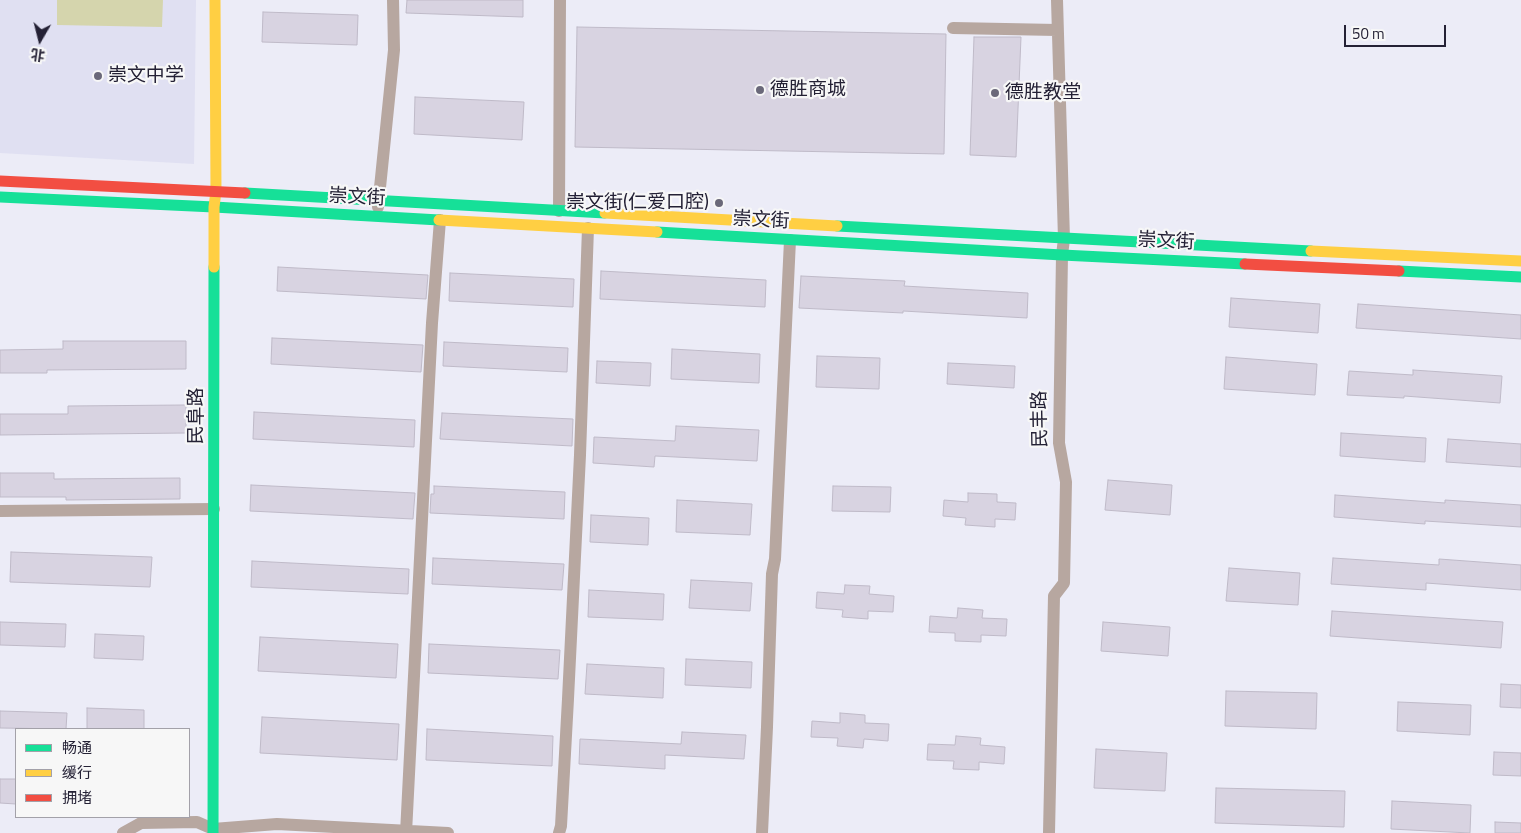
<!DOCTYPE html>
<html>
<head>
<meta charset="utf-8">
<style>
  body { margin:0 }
  #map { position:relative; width:1521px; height:833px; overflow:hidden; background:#ececf7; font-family:"Titillium Web","Noto Sans SC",sans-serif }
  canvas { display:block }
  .legend { position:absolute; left:15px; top:728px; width:175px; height:90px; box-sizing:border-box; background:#f7f7f7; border:1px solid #a3a1a9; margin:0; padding:6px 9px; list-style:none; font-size:15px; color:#242135 }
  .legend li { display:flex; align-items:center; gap:10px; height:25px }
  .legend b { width:25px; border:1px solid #a3a1a9 }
  .north { position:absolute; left:15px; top:15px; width:50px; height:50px; -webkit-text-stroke:4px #f7f7f7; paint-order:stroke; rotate:188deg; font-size:14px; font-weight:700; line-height:20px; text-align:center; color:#242135 }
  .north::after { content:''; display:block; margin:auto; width:18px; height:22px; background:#242135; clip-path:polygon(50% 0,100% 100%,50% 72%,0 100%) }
  .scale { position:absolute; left:1344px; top:25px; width:102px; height:22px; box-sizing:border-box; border:2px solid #242135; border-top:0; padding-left:6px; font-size:15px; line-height:18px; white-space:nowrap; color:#242135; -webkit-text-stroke:4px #f7f7f7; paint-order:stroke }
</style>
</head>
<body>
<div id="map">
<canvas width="1521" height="833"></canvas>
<ul class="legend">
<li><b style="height:6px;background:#16e098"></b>畅通</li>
<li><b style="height:6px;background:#ffcf43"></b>缓行</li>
<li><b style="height:6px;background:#f24e42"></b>拥堵</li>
</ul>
<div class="north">北</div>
<div class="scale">50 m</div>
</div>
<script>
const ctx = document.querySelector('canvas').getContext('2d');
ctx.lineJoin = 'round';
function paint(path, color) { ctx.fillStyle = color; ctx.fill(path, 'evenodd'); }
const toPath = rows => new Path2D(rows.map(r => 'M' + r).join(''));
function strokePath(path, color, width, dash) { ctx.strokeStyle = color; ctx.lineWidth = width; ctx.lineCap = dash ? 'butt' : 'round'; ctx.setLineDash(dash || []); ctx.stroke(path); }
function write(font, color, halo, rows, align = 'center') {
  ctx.font = font + ' "Titillium Web","Noto Sans SC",sans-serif'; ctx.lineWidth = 4.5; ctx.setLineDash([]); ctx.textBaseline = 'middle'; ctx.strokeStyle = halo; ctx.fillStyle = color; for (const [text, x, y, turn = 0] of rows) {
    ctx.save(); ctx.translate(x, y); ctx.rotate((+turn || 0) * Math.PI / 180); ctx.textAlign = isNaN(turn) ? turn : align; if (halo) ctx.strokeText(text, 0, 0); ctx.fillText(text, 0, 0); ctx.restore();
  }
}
paint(toPath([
  [0,0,196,0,194,164,0,153]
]), '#e0e0f2');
paint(toPath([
  [57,0,163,0,162,27,57,25]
]), '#d5d5ad');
const building = toPath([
  [407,0,523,0,523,17,406,13,407,0],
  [263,12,358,15,357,45,262,42,263,12],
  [577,27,946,34,944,154,575,147,577,27],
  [974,37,1021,37,1016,157,970,155,974,37],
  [415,97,524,102,522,140,414,134,415,97],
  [278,267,428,275,426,299,277,291,278,267],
  [601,271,766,280,765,307,600,299,601,271],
  [450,273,574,279,573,307,449,301,450,273],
  [801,276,905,281,904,286,1028,293,1027,318,903,311,903,313,799,308,801,276],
  [1231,298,1320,304,1318,333,1229,327,1231,298],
  [1358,304,1521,315,1521,339,1356,328,1358,304],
  [272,338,423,345,421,372,271,364,272,338],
  [63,341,186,341,186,369,47,370,47,373,0,373,0,350,63,349,63,341],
  [444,342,568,348,567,372,443,366,444,342],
  [672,349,760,354,759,383,671,379,672,349],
  [817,356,880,358,879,389,816,387,817,356],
  [1226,357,1317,364,1315,395,1224,389,1226,357],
  [597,361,651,363,650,386,596,383,597,361],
  [948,363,1015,366,1014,388,947,384,948,363],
  [1413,370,1502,376,1500,403,1404,396,1404,398,1347,395,1349,371,1413,375,1413,370],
  [186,405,186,433,0,435,0,414,68,414,68,406,186,405],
  [254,412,415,420,414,447,253,439,254,412],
  [442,413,573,419,572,446,440,439,442,413],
  [676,426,759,430,757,461,655,456,654,467,593,463,594,437,675,441,676,426],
  [1341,433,1426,438,1425,462,1340,456,1341,433],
  [1448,439,1521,444,1521,467,1446,462,1448,439],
  [0,473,54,473,54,479,180,478,180,499,66,500,66,497,0,497,0,473],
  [1108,480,1172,485,1170,515,1105,510,1108,480],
  [251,485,415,493,413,519,250,511,251,485],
  [434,486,565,492,564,519,430,513,431,494,434,494,434,486],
  [833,486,891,487,890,512,832,511,833,486],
  [968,493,997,494,997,502,1016,503,1015,520,995,519,995,527,965,525,966,518,943,516,944,500,968,502,968,493],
  [1335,495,1445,503,1445,500,1521,505,1521,527,1425,521,1425,524,1334,517,1335,495],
  [677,500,752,504,750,535,676,532,677,500],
  [591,515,649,518,648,545,590,542,591,515],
  [11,552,152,557,150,587,10,582,11,552],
  [433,558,564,564,562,590,432,584,433,558],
  [1333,558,1439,565,1439,559,1521,565,1521,590,1426,583,1426,590,1331,584,1333,558],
  [252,561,409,569,408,594,251,587,252,561],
  [1229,568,1300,573,1298,605,1226,601,1229,568],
  [691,580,752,583,750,611,689,608,691,580],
  [845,585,870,586,869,594,894,596,893,612,868,611,868,619,842,617,843,610,816,608,817,592,844,594,845,585],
  [589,590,664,594,663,620,588,617,589,590],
  [958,608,983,610,982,618,1007,619,1006,636,981,635,981,642,955,641,955,633,929,632,930,616,957,618,958,608],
  [1332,611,1503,622,1501,648,1330,636,1332,611],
  [0,622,66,624,65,647,0,645,0,622],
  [1103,622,1170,627,1168,656,1101,651,1103,622],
  [95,634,144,636,143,660,94,658,95,634],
  [260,637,398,644,396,678,258,671,260,637],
  [429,644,560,650,558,679,428,673,429,644],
  [686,659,752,662,751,688,685,685,686,659],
  [587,664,664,668,663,698,585,694,587,664],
  [1501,684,1521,685,1521,708,1500,707,1501,684],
  [1226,691,1317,693,1316,729,1225,726,1226,691],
  [1398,702,1471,705,1470,735,1397,731,1398,702],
  [87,708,144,710,144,729,87,729,87,708],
  [0,711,67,713,66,729,0,728,0,711],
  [840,713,865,715,865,723,889,724,888,741,864,739,863,748,837,746,838,738,811,737,812,721,840,723,840,713],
  [262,717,399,724,397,760,260,753,262,717],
  [427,729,553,736,552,766,426,760,427,729],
  [682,732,746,735,744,759,665,755,665,769,579,764,580,739,681,744,682,732],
  [956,736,981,738,980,745,1005,747,1004,764,979,762,979,770,953,769,954,761,927,760,928,744,955,745,956,736],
  [1096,749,1167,753,1165,791,1094,788,1096,749],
  [1494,752,1521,753,1521,776,1493,775,1494,752],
  [0,779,16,779,16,804,0,803,0,779],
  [1216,788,1345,791,1344,827,1215,823,1216,788],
  [1392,801,1471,805,1470,833,1391,829,1392,801],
  [1495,822,1521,823,1521,833,1495,833,1495,822]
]);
paint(building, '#d8d3e1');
strokePath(building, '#bfbac8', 1);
strokePath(toPath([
  [953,28,1057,30],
  [378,207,394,50,393,0],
  [559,211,560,0],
  [0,511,214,509],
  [123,833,141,823,197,822,213,829,277,824,448,833],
  [406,833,432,323,440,220],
  [559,833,561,826,568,699,580,455,588,228],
  [762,833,767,727,772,574,775,559,790,240],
  [1049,833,1054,596,1064,583,1066,482,1059,443,1062,255,1064,239,1057,0]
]), '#b7a7a0', 12);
strokePath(toPath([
  [245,193,605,213],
  [0,197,214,207,439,220],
  [837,226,1311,251],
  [657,232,1062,255,1245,264],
  [1399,271,1521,277],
  [213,833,214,267]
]), '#16e098', 11);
strokePath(toPath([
  [605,213,837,226],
  [439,220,657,232],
  [1311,251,1521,261],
  [214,267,214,207,216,191,215,0]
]), '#ffcf43', 11);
strokePath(toPath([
  [0,181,245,193],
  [1245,264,1399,271]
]), '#f24e42', 11);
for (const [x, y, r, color] of [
  [98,76,5,"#6a6879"],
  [760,90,5,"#6a6879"],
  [995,93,5,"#6a6879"],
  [719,203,5,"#6a6879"]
]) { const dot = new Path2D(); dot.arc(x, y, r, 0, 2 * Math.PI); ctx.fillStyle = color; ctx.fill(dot); strokePath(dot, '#f7f7f7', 2); }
write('19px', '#242135', '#f7f7f7', [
  ["崇文中学",108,76],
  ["德胜商城",770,90],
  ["德胜教堂",1005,93],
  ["崇文街(仁爱口腔)",709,203,"right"]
], 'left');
write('19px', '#242135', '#f7f7f7', [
  ["崇文街",357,198,3],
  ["崇文街",761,221,3],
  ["崇文街",1166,242,3],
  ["民阜路",197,416,-90],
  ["民丰路",1041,419,-91]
]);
</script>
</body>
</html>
